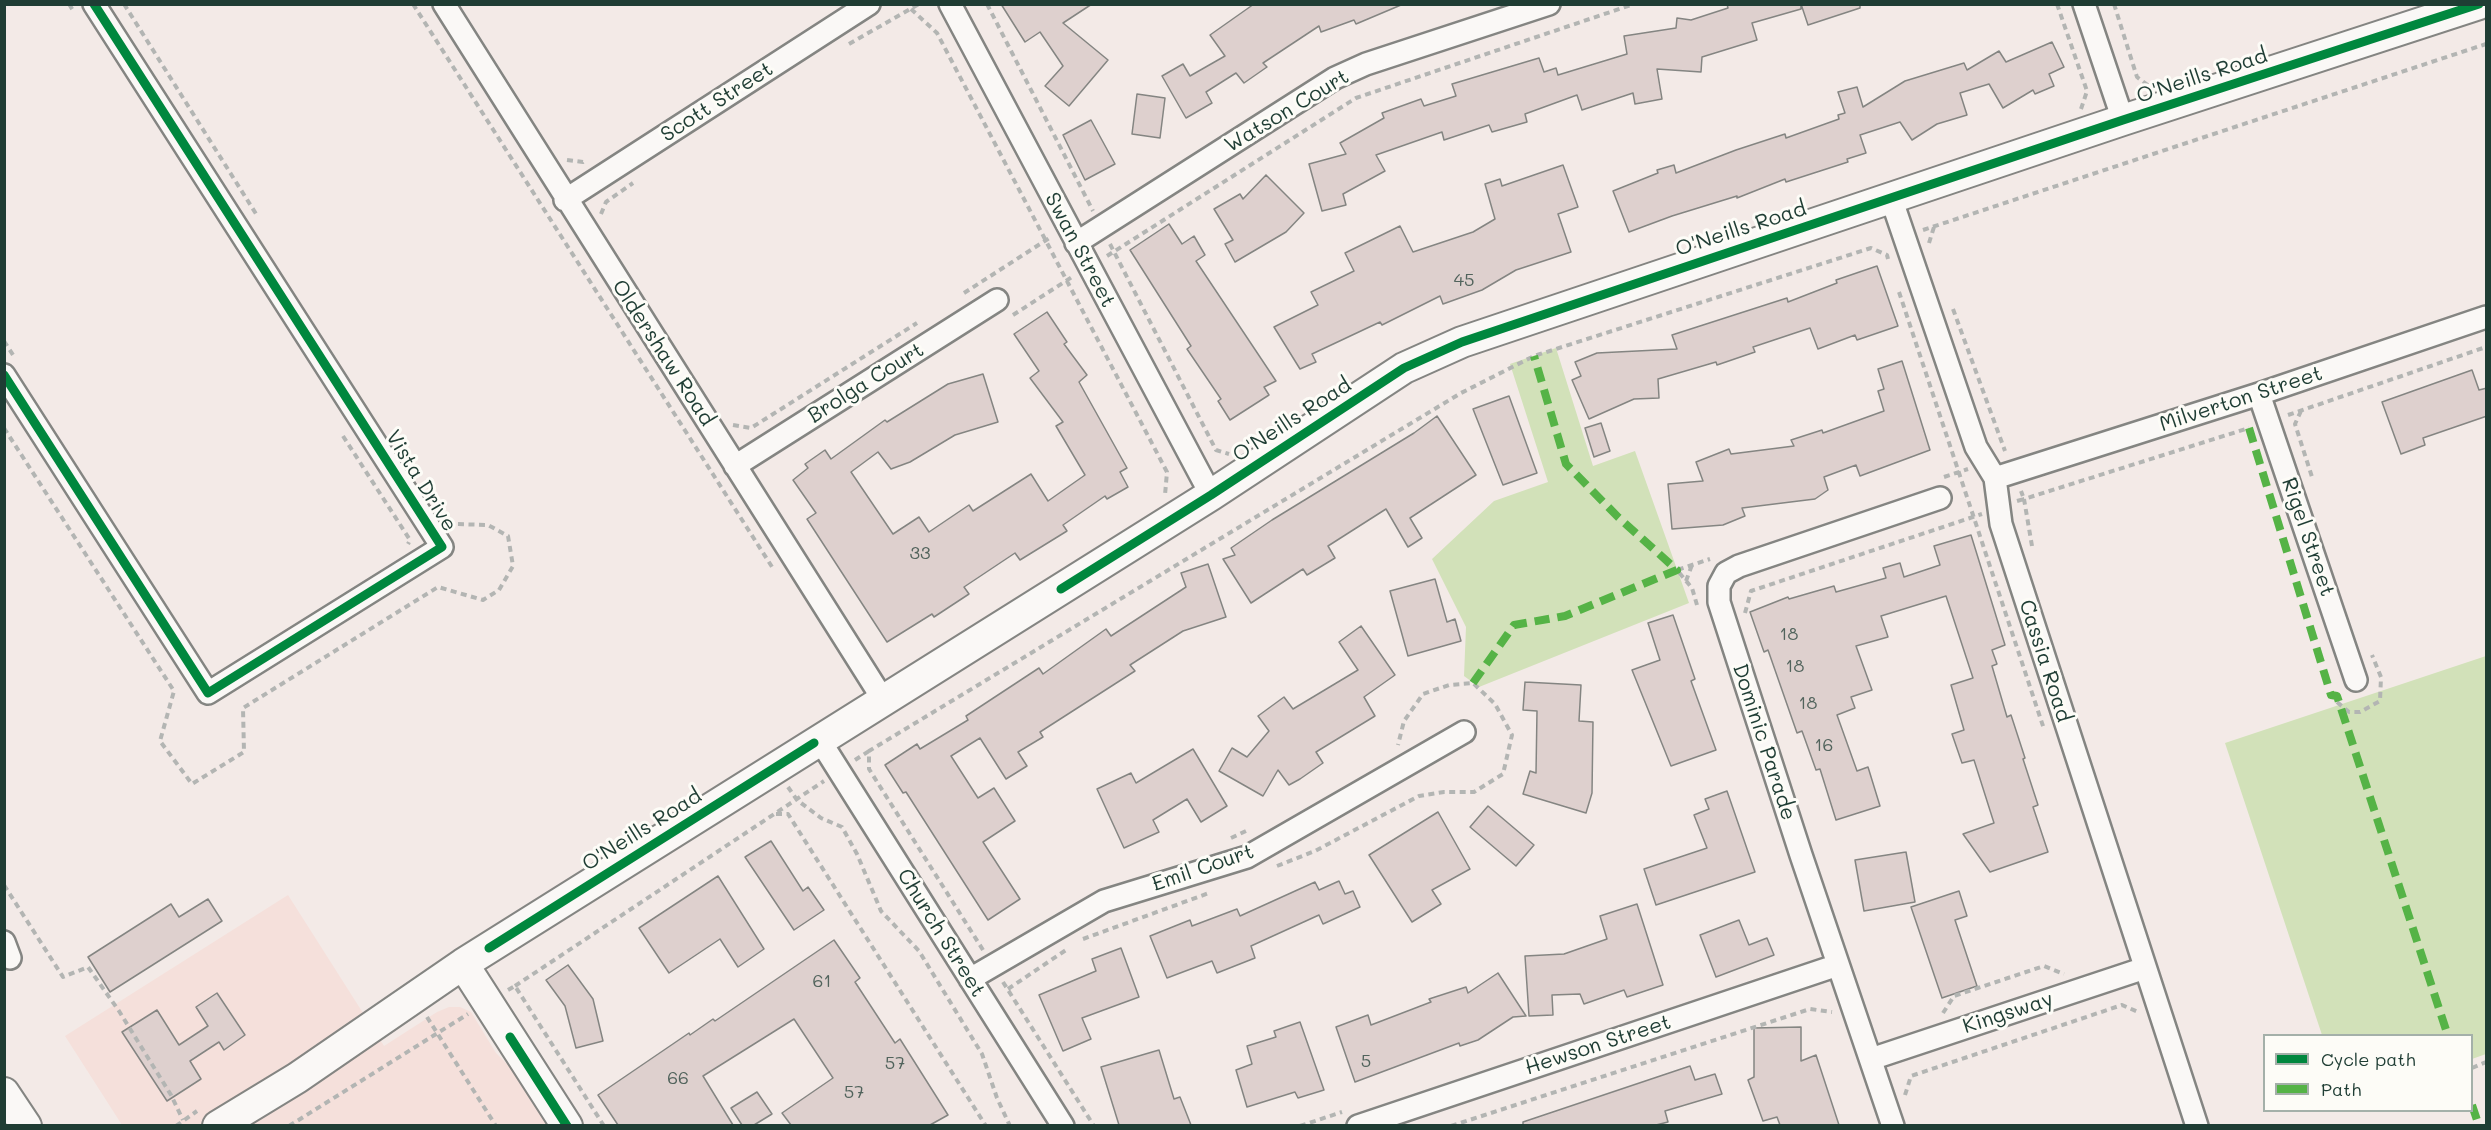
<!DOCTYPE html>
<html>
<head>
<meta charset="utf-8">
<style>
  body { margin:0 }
  #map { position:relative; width:2491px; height:1130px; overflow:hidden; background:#f3eae7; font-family:Mali,sans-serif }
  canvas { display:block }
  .frame { position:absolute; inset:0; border:6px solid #1f3d34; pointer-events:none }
  .legend { position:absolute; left:2263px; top:1034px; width:210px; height:78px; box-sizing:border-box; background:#fdfcf7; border:2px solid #a4b0a9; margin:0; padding:8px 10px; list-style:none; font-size:18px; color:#1f3d34 }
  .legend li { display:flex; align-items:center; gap:12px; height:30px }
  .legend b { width:30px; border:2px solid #a4b0a9 }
</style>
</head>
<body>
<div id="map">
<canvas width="2491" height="1130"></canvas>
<div class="frame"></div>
<ul class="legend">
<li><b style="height:8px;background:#00873e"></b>Cycle path</li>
<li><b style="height:8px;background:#55b346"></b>Path</li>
</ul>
</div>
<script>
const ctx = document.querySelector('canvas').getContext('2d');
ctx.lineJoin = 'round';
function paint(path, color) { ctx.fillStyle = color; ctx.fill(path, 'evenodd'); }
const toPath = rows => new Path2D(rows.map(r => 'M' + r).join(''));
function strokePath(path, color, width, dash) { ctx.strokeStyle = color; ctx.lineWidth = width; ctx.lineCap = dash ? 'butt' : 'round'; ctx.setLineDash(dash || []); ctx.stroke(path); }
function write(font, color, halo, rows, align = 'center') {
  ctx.font = font + ' Mali,sans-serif'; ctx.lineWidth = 6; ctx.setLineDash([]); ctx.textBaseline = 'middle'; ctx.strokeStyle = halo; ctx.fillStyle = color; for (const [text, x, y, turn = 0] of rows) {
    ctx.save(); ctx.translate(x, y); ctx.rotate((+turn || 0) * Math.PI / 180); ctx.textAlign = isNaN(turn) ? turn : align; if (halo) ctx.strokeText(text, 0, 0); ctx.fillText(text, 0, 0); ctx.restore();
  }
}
paint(toPath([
  [288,895,384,1046,437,1012,449,1007,460,1007,471,1012,496,1053,529,1086,554,1125,122,1125,65,1036]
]), '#f5e0db');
paint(toPath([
  [1556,348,1593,466,1635,451,1689,603,1479,687,1464,676,1466,627,1432,559,1494,501,1548,482,1510,364],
  [2486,656,2486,1054,2472,1059,2472,1036,2322,1035,2225,743]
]), '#d2e1b9');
const building = toPath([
  [1001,4,1092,4,1063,23,1108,60,1069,106,1045,86,1063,66,1040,32,1025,42,1001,4],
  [1254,4,1401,4,1401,5,1356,24,1354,20,1321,32,1319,26,1263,63,1267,67,1244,83,1236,73,1206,92,1212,103,1186,118,1162,76,1183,64,1190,76,1225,56,1210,35,1254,4],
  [1727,4,1801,4,1801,9,1752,23,1757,40,1702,57,1701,72,1657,69,1662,99,1635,104,1633,93,1582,110,1577,95,1525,114,1527,122,1492,132,1489,125,1444,140,1442,132,1376,155,1385,171,1343,194,1346,205,1322,211,1309,164,1346,154,1340,143,1384,118,1382,113,1421,99,1424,106,1456,96,1452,84,1539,58,1544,72,1556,68,1558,75,1627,54,1624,36,1676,28,1677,18,1691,20,1728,8,1727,4],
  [1801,4,1860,4,1860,8,1808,25,1801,4],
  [2052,42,2064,67,2049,74,2054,86,2035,94,2033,90,2003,108,1989,84,1960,93,1967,115,1937,124,1912,140,1900,122,1860,135,1866,153,1847,159,1848,162,1786,182,1785,179,1737,198,1737,196,1672,216,1629,232,1613,191,1658,173,1657,170,1674,165,1676,173,1736,150,1785,134,1786,138,1839,119,1838,115,1845,113,1838,92,1857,87,1863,107,1905,81,1964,63,1967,70,1999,51,2006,62,2052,42],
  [1137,94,1165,98,1160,138,1132,134,1137,94],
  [1091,120,1115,164,1085,180,1063,135,1091,120],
  [1563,165,1578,207,1558,214,1571,252,1516,270,1482,290,1443,304,1440,296,1382,325,1380,322,1312,354,1316,362,1300,369,1274,327,1318,305,1311,292,1354,271,1345,253,1400,226,1413,252,1473,232,1495,219,1485,184,1500,179,1502,186,1563,165],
  [1266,175,1304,213,1286,232,1235,262,1225,244,1233,240,1214,209,1240,194,1243,199,1266,175],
  [1169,224,1182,244,1194,236,1205,255,1196,261,1276,381,1264,387,1269,395,1230,420,1218,401,1221,399,1187,349,1191,346,1130,250,1169,224],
  [1877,266,1898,326,1857,340,1855,335,1818,349,1810,328,1753,347,1755,352,1717,365,1716,362,1658,379,1659,398,1634,399,1589,419,1572,380,1581,376,1575,362,1597,353,1677,349,1672,335,1787,298,1788,302,1837,283,1836,280,1877,266],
  [1047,312,1067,342,1064,344,1087,375,1079,382,1127,468,1120,472,1128,487,1107,499,1105,496,1063,525,1067,531,1020,560,1015,553,964,587,969,594,934,617,932,614,887,642,807,519,816,513,793,480,808,468,805,464,825,450,831,459,885,420,887,422,948,384,983,374,998,422,955,435,910,462,891,469,878,452,851,472,893,534,919,517,929,532,969,505,973,511,1031,474,1048,501,1085,475,1056,426,1063,422,1030,378,1039,371,1014,334,1047,312],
  [1902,361,1930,450,1860,476,1856,465,1824,477,1828,490,1815,499,1742,508,1745,516,1723,525,1672,529,1668,484,1703,481,1696,462,1729,449,1731,454,1794,446,1791,440,1822,430,1823,433,1884,411,1878,391,1884,389,1878,369,1902,361],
  [2472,370,2479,390,2487,388,2487,416,2423,438,2425,445,2401,454,2382,402,2472,370],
  [1509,396,1537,473,1503,485,1473,409,1509,396],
  [1437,416,1476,475,1410,518,1422,538,1408,547,1386,509,1328,546,1335,558,1307,575,1303,569,1251,603,1223,559,1235,555,1231,548,1272,520,1414,433,1437,416],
  [1601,423,1610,451,1594,457,1585,428,1601,423],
  [1971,535,2005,645,1992,650,1997,664,1992,666,2007,717,2011,715,2025,758,2023,759,2038,805,2033,807,2048,852,1990,872,1963,834,1994,823,1974,760,1962,763,1952,734,1964,730,1951,685,1973,678,1946,596,1881,616,1888,637,1856,646,1872,690,1851,697,1855,708,1837,715,1857,771,1868,767,1880,806,1836,820,1820,769,1816,770,1802,731,1797,733,1768,650,1764,652,1750,612,1788,597,1789,599,1834,586,1836,592,1886,578,1883,568,1900,563,1904,577,1940,565,1934,546,1971,535],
  [1208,564,1226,617,1183,631,1130,665,1135,671,1040,732,1043,737,1018,752,1027,766,1006,779,980,738,951,756,978,798,994,788,1015,821,983,842,1020,899,988,920,906,792,903,793,885,765,917,744,920,749,968,720,966,716,1039,668,1043,674,1106,629,1111,636,1186,587,1181,573,1208,564],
  [1435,579,1447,622,1455,619,1461,641,1408,656,1390,591,1435,579],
  [1673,615,1695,679,1691,681,1716,750,1671,766,1632,670,1660,660,1648,623,1673,615],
  [1361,626,1395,675,1364,697,1375,716,1316,752,1323,763,1300,779,1289,785,1278,770,1263,796,1219,771,1232,748,1247,757,1269,731,1258,716,1284,697,1293,709,1358,670,1339,642,1361,626],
  [1525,682,1581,685,1579,721,1593,722,1592,793,1586,813,1523,794,1530,771,1536,773,1537,711,1523,710,1525,682],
  [1193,749,1227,806,1201,822,1187,799,1153,820,1159,832,1124,848,1097,789,1131,773,1136,783,1193,749],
  [1727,791,1755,872,1656,905,1644,869,1707,848,1694,815,1709,809,1705,799,1727,791],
  [1488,806,1534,845,1516,866,1470,827,1488,806],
  [1438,812,1470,869,1432,890,1441,904,1412,922,1369,855,1438,812],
  [771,841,803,891,808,887,824,910,794,930,745,857,771,841],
  [1906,852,1915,902,1864,911,1855,860,1906,852],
  [718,876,764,949,738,967,720,939,669,973,639,928,718,876],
  [1339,881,1345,894,1353,891,1360,907,1323,924,1319,915,1251,946,1255,958,1217,973,1212,961,1167,978,1150,936,1190,920,1192,926,1237,909,1240,916,1315,882,1319,890,1339,881],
  [1959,891,1967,916,1955,920,1977,986,1942,998,1911,907,1959,891],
  [208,899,222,921,110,992,88,957,171,904,179,917,208,899],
  [1637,904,1663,985,1627,997,1624,990,1584,1004,1580,994,1552,995,1553,1015,1529,1016,1525,956,1564,954,1607,939,1600,916,1637,904],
  [1739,920,1749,945,1767,938,1774,955,1716,977,1700,935,1739,920],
  [834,940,860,978,855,982,895,1043,900,1039,948,1115,930,1125,791,1125,782,1113,833,1078,794,1019,703,1076,733,1125,618,1125,598,1095,689,1033,690,1035,713,1019,715,1021,834,940],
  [1121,948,1139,997,1082,1018,1091,1039,1063,1051,1039,995,1096,971,1092,959,1121,948],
  [568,965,593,999,603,1041,576,1048,565,1006,546,980,568,965],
  [1498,973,1526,1016,1513,1017,1478,1040,1460,1046,1459,1043,1355,1082,1336,1027,1368,1015,1371,1025,1431,1002,1429,999,1466,987,1468,993,1498,973],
  [217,993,245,1035,224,1050,219,1042,190,1061,201,1079,167,1101,122,1032,157,1010,179,1045,208,1026,196,1007,217,993],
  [1300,1022,1324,1090,1298,1098,1295,1092,1247,1107,1236,1070,1252,1064,1247,1046,1276,1037,1274,1031,1300,1022],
  [1801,1027,1801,1061,1816,1055,1839,1125,1780,1125,1777,1117,1763,1121,1748,1080,1754,1077,1754,1028,1801,1027],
  [1159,1050,1174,1099,1180,1097,1191,1125,1119,1125,1101,1067,1159,1050],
  [1690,1066,1695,1080,1715,1074,1722,1094,1665,1111,1668,1122,1656,1125,1523,1125,1523,1122,1690,1066],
  [757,1092,772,1114,754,1125,742,1125,731,1108,757,1092]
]);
paint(building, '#ded0ce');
strokePath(building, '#848582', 1.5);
const street = toPath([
  [444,4,884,701],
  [950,4,1211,495],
  [2084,4,2123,120],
  [1891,198,1976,447,1995,478,2001,524,2197,1126],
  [565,200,869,4],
  [1076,243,1335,78,1366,64,1549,4],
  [4,375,208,693,442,547,94,4],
  [2259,394,2356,680],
  [735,466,997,300],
  [1995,478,2259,394,2486,317],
  [819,739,1063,1126],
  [4,942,10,958],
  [970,979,1104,901,1247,857,1464,732],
  [1871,1059,2145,968],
  [1358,1126,1838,965],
  [1893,1126,1801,855,1719,602,1719,586,1726,573,1739,566,1940,498]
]);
const secondary = toPath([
  [463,964,567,1126],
  [4,1093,26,1126],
  [218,1126,297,1078,463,964,1211,495,1404,368,1462,342,2123,120,2479,4]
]);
strokePath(street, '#848582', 26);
strokePath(secondary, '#848582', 34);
strokePath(toPath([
  [69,4,74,12],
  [124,4,258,217],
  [413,4,774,570],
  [987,4,1093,211],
  [2057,4,2087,91,2081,109],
  [2114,4,2137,77,2149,86],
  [911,9,937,33,1167,472,1165,495],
  [849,44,919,4],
  [567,160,583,162,586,160],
  [601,214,606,202,633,183],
  [1923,230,2486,44],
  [1929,243,1934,227],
  [1110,244,1216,450,1229,454],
  [1107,256,1356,98,1634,4],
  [1899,292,2044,729],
  [964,293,1051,237],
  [1953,309,2005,451],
  [1013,315,1072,277],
  [4,341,15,358],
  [2301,411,2295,424,2313,480],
  [2288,415,2486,347],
  [733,425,751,428,917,323],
  [4,428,174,691,160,741,192,784,244,752,243,708,438,587,483,600,499,590,513,566,508,536,488,525,454,524,452,522],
  [343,436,410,540,408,544],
  [1944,477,1968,469],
  [2017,501,2024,499,2021,491],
  [2032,546,2024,499,2249,428],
  [1686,581,1692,565],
  [1697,605,1692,588,1677,570,1710,559],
  [1745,613,1751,591,1982,514],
  [2337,702,2349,712,2360,712,2380,701,2381,677,2372,655],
  [855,760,869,751],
  [788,787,797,800,821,818,842,827,857,854,881,911,919,951,982,1054,997,1098,1010,1126],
  [776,814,788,814,986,1126],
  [1231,838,1246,831],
  [1277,866,1315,851,1419,796,1444,792,1474,792,1503,774,1512,735,1495,704,1473,683,1449,685,1423,694,1404,721,1398,745],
  [4,885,63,977,88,967,119,1011,171,1095,183,1120],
  [1083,939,1209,893],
  [983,950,869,769,869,751,1461,393,1534,356,1871,248,1887,255,1888,259],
  [1003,982,1094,1126],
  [515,986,824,781],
  [1008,989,1069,948],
  [508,990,515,986,604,1126],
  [1943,1013,1954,996,2044,966,2064,974],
  [427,1017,496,1126],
  [2472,1068,2486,1062],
  [1905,1095,1911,1076,2122,1005,2138,1012],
  [176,1126,197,1111],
  [289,1126,468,1014],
  [1300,1126,1342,1112],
  [1451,1126,1810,1009,1832,1012]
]), '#b3b5b3', 4, [6, 4.5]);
strokePath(street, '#faf8f6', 21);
strokePath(secondary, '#faf8f6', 30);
strokePath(toPath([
  [2249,428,2331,695,2337,696,2448,1036],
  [1473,683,1514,625,1565,616,1677,570,1618,517,1566,464,1534,356],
  [2472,1105,2479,1126]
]), '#55b346', 8, [15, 8]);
strokePath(toPath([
  [4,375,208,693,442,547,94,4],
  [1061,589,1211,495,1404,368,1462,342,2123,120,2479,4],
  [489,948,814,743],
  [510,1037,567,1126]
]), '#00873e', 9);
write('18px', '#51635c', null, [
  ["45",1464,280],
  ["33",920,553],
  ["18",1789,634],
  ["18",1795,666],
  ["18",1808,703],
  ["16",1824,745],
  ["61",822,981],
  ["5",1366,1061],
  ["57",895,1063],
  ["66",678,1078],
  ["57",854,1092]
]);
write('21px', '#1f3d34', '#fdfcf7', [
  ["O'Neills Road",2202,76,-18],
  ["Scott Street",717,102,-33],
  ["Watson Court",1287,111,-31],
  ["O'Neills Road",1741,229,-18],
  ["Swan Street",1080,250,62],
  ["Oldershaw Road",663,353,57],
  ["Brolga Court",866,383,-32],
  ["Milverton Street",2241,399,-18],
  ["O'Neills Road",1292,420,-33],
  ["Vista Drive",421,481,58],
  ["Rigel Street",2308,537,71],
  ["Cassia Road",2045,661,72],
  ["Dominic Parade",1764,742,72],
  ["O'Neills Road",642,830,-32],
  ["Emil Court",1203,868,-19],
  ["Church Street",941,933,58],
  ["Kingsway",2008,1013,-18],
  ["Hewson Street",1598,1045,-18]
]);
</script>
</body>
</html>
